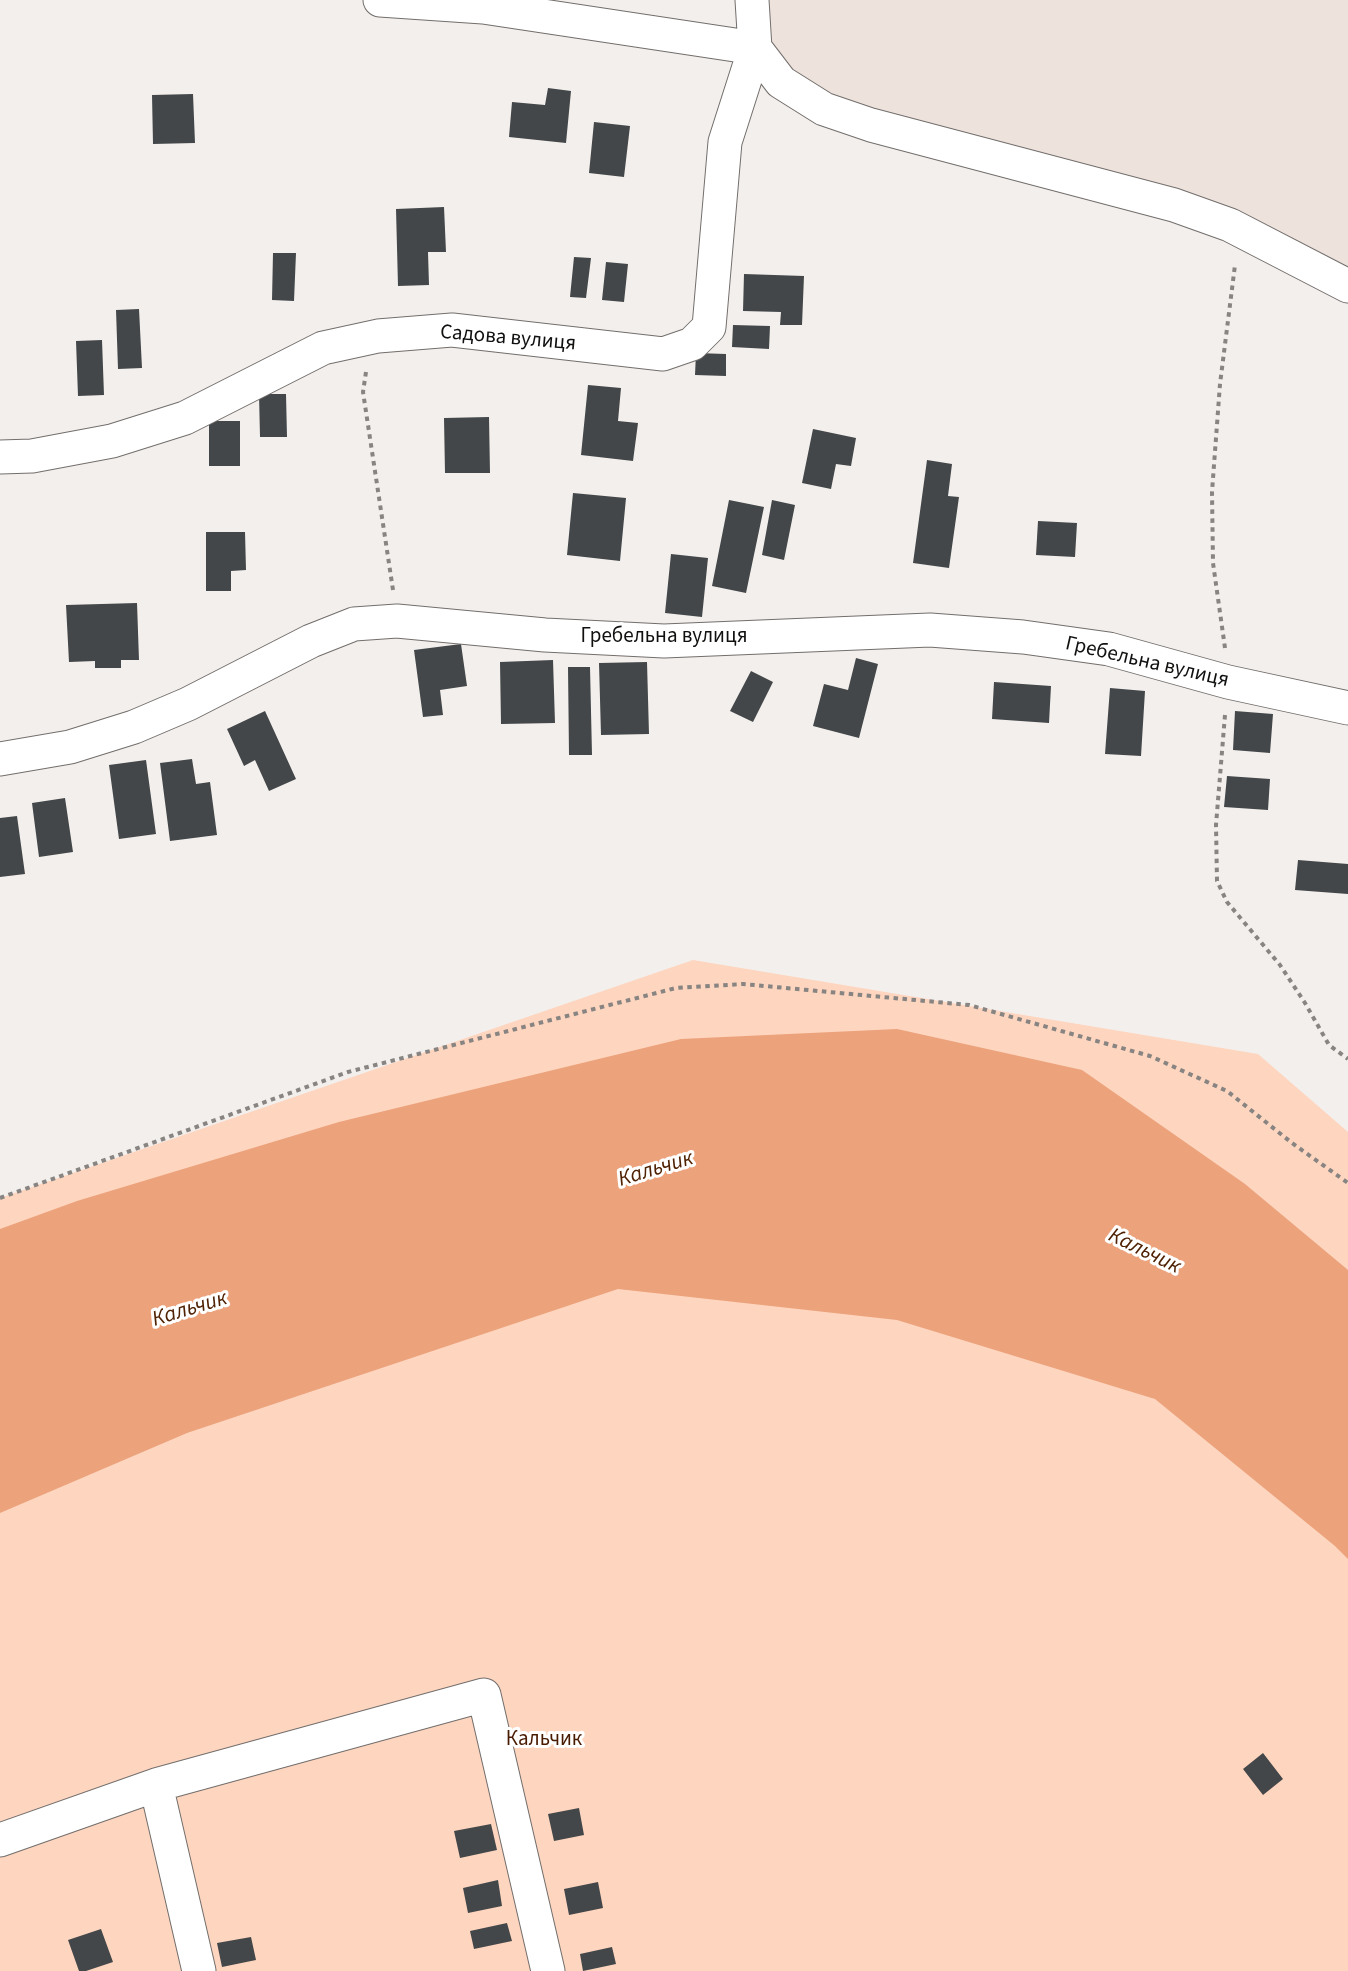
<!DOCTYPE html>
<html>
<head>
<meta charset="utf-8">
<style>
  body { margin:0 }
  canvas { display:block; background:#f3efec }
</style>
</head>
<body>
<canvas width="1348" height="1971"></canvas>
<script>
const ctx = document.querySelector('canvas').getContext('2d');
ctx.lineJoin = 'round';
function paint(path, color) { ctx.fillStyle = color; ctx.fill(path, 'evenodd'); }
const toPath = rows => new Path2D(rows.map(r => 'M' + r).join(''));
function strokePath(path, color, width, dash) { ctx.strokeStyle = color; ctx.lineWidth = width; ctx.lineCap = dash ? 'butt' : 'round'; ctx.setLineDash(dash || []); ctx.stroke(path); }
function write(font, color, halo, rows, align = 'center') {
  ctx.font = font + ' "Source Sans 3",sans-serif'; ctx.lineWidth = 6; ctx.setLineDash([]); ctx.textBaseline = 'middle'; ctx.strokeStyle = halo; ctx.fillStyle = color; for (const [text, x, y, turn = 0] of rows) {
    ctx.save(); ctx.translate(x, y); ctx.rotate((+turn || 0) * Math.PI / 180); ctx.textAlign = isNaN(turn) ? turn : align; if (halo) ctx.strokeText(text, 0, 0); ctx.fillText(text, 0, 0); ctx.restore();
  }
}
paint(toPath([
  [752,0,1348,0,1348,286,1332,277,781,82]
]), '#eee2dc');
paint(toPath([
  [693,960,1258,1054,1348,1132,1348,1971,0,1971,0,1198]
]), '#fed5bf');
paint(toPath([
  [897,1029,1082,1070,1245,1184,1348,1270,1348,1559,1335,1546,1155,1399,897,1320,618,1289,187,1433,0,1513,0,1229,77,1201,339,1122,681,1039]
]), '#eca27b');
paint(toPath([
  [548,88,571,91,566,143,509,137,512,102,545,105],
  [193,94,195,143,153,144,152,95],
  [594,122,630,126,624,177,589,173],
  [444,207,446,252,428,252,429,285,398,286,396,209],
  [273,253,296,253,294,301,272,300],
  [574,257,591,258,586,298,570,297],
  [606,262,628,264,624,302,602,300],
  [744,274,804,276,802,325,780,325,781,312,743,311],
  [139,309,142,368,118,369,116,310],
  [733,325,770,326,769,349,732,347],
  [102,340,104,395,78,396,76,341],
  [696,353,726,354,726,376,695,375],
  [588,385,621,388,618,421,638,423,633,461,581,455],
  [259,394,286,394,287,437,260,437],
  [489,417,490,473,445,473,444,418],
  [209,421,240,421,240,466,209,466],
  [813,429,856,438,851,466,836,464,831,489,802,483],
  [927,460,952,464,948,496,959,497,949,568,913,563],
  [573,493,626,498,620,561,567,555],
  [729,500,764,507,746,593,712,586],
  [772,500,795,505,784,560,762,555],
  [1038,521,1077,523,1075,557,1036,555],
  [206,532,245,532,246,570,231,571,231,591,206,591],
  [671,554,708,558,702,617,665,613],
  [137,603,139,660,121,660,121,668,95,668,95,661,69,662,66,605],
  [461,644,467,686,440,690,443,715,423,717,414,650],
  [856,658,878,664,859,738,813,726,824,684,848,690],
  [553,660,555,723,501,724,500,662],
  [647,662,649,734,601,735,599,663],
  [568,667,590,667,592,755,569,755],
  [751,671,773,682,753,722,730,711],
  [994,682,1051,686,1049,723,992,719],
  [1110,688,1145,691,1141,756,1105,754],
  [265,711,296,779,269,791,255,760,244,766,227,729],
  [1235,711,1273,714,1270,753,1233,750],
  [192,759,196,784,210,782,217,835,170,841,160,763],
  [146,760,156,834,119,839,109,765],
  [1227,776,1270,779,1268,810,1224,807],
  [65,798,73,852,39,857,32,803],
  [17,816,25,874,0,877,0,818],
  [1298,860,1348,864,1348,894,1295,890],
  [1263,1753,1283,1779,1263,1795,1243,1769],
  [579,1808,584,1835,554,1841,548,1814],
  [491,1824,497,1850,460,1858,454,1831],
  [498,1880,502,1906,468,1913,463,1888],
  [598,1882,603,1908,569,1915,564,1889],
  [507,1923,512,1941,474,1949,470,1931],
  [101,1929,113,1962,86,1971,79,1971,68,1940],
  [251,1937,256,1960,222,1967,217,1943],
  [612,1947,616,1964,583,1971,580,1954]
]), '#434749');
const minor = toPath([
  [380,0,483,7,755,48],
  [752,0,755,48,781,82,824,109,871,125,1174,205,1230,225,1348,286],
  [0,457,32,456,112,441,185,418,323,348,378,336,452,330,663,354,692,344,709,327,725,142,755,48],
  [0,759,70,747,134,727,188,704,311,641,354,624,397,621,545,635,664,641,930,630,1023,637,1109,649,1228,682,1348,708],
  [156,1785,199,1971],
  [0,1840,156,1785,484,1695,548,1971]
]);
strokePath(minor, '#726e6c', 35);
strokePath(toPath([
  [366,372,363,392,393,590],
  [1225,648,1213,563,1212,492,1220,384,1235,265],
  [1225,715,1216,825,1217,881,1227,902,1280,965,1305,1003,1329,1045,1348,1059],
  [0,1198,348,1072,676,988,743,984,969,1005,1150,1056,1227,1091,1292,1143,1348,1183]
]), '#878482', 4, [4.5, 4.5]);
strokePath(minor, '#fff', 33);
write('21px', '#11100f', '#fff', [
  ["Садова вулиця",508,339,5],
  ["Гребельна вулиця",664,637],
  ["Гребельна вулиця",1147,663,13]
]);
write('21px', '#481a00', '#fff', [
  ["Кальчик",544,1740]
]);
write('italic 22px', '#502204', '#fff', [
  ["Кальчик",656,1170,-17],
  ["Кальчик",1144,1252,26],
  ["Кальчик",190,1310,-17]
]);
</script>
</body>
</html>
